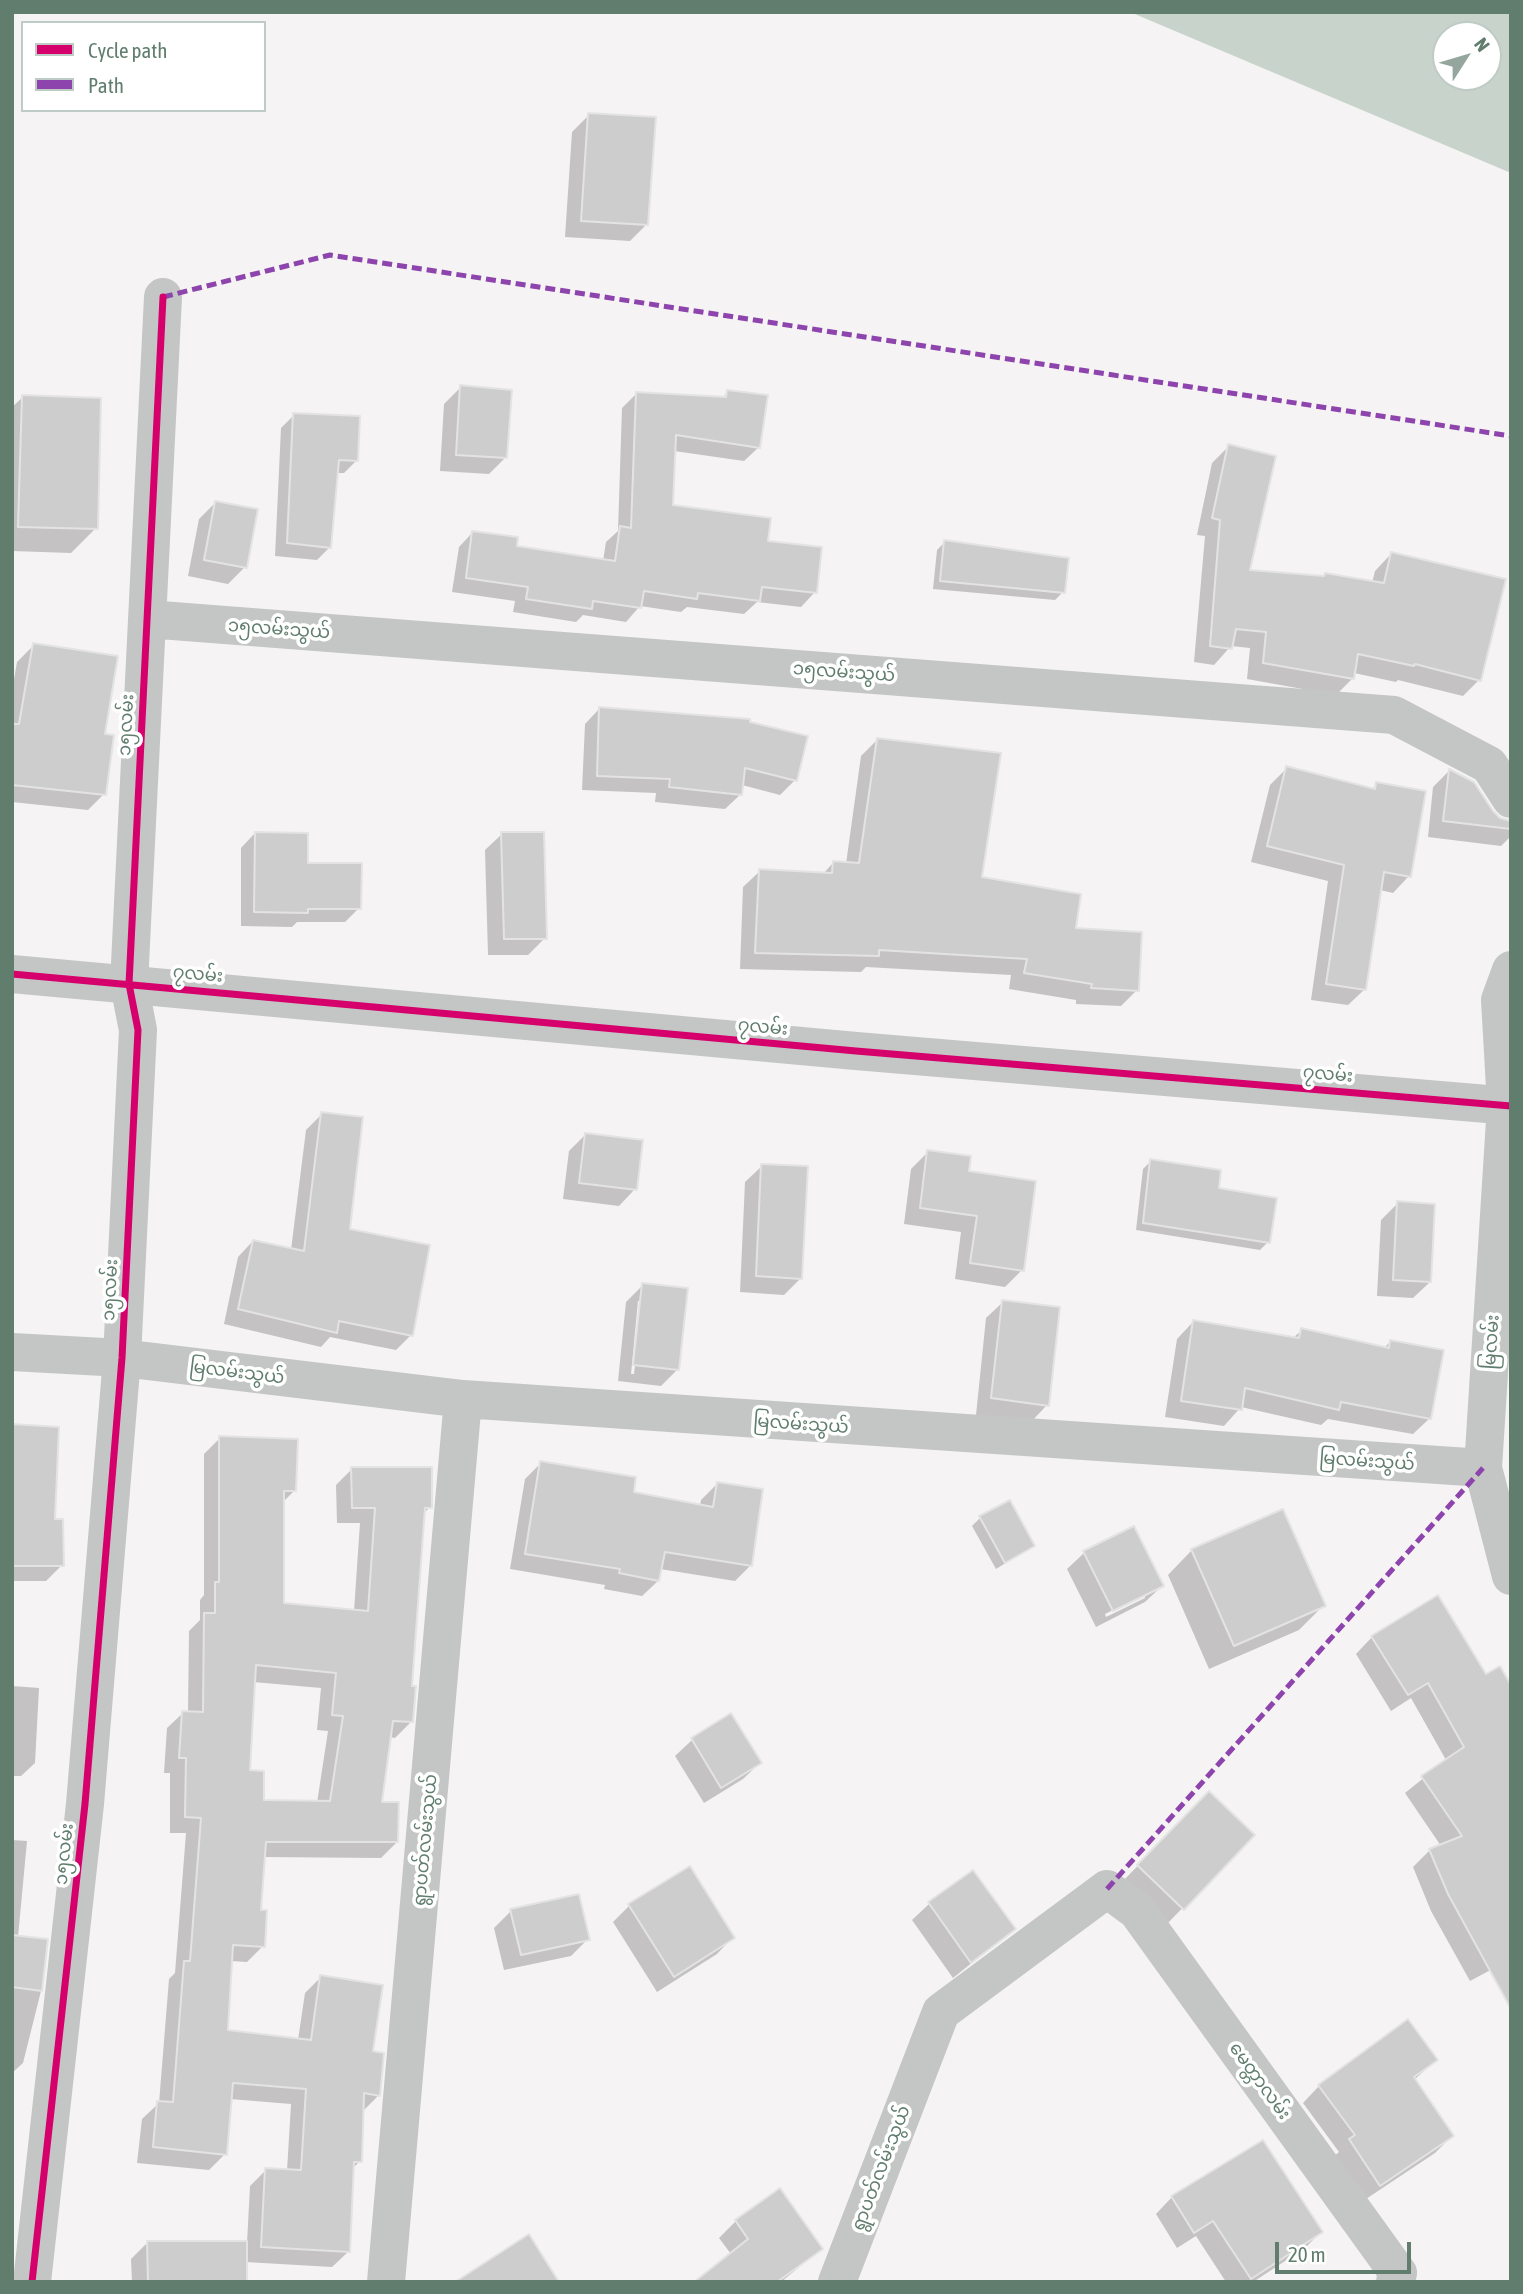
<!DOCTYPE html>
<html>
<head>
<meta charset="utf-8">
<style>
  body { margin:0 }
  #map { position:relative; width:1523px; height:2294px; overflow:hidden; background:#f5f3f3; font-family:"Asap Condensed",sans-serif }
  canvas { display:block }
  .frame { position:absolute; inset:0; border:14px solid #607d6e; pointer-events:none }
  .legend { position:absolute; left:21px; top:21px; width:245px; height:91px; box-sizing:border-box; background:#fff; border:2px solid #bfcbc5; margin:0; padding:9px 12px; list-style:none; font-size:21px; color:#607d6e }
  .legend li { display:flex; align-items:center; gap:14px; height:35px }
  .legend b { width:35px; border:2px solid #bfcbc5 }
  .north { position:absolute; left:1432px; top:21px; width:70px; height:70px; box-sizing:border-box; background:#fff; border:2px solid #bfcbc5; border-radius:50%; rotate:53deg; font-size:19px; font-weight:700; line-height:28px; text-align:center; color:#607d6e }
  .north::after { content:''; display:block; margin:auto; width:24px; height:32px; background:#94a69d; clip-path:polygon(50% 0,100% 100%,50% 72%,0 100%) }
  .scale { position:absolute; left:1275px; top:2242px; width:136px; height:32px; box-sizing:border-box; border:4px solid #607d6e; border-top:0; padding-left:9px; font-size:21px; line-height:24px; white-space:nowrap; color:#607d6e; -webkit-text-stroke:5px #fff; paint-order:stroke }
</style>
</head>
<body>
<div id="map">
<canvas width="1523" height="2294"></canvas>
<div class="frame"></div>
<ul class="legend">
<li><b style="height:9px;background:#d6006c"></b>Cycle path</li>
<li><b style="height:9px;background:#8e44ad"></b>Path</li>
</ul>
<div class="north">N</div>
<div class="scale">20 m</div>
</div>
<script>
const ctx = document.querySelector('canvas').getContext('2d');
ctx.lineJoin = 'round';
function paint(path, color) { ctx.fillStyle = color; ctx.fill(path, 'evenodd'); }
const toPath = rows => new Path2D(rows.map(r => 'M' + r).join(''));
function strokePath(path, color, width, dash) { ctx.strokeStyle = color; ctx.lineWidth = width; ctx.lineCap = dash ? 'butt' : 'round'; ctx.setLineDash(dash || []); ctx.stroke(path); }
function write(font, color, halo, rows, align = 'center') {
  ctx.font = font + ' "Asap Condensed","Noto Sans Myanmar",sans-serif'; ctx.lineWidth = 7; ctx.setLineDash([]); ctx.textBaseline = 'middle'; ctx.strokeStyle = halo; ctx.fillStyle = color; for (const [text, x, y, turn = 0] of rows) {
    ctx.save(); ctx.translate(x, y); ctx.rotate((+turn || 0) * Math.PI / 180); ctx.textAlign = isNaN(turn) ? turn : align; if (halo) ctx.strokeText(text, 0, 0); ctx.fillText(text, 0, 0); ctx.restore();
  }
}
paint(toPath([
  [1130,12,1511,12,1511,173],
  [1446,35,1488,35,1488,77,1446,77]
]), '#c8d4cb');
paint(toPath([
  [589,115,647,224,630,241,565,237,572,132],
  [461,387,506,457,489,474,440,471,444,404],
  [728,392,759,447,744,461,674,451,672,507,766,542,815,592,801,607,757,602,744,614,687,607,681,612,640,606,626,622,583,615,576,622,513,612,515,601,452,592,459,547,473,532,515,547,603,561,606,542,618,531,622,408,636,394,722,398],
  [23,397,96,528,71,553,12,551,12,407],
  [294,415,357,460,344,473,336,473,330,547,317,560,275,556,281,428],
  [1229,446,1248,572,1372,583,1375,571,1391,554,1479,680,1463,696,1398,680,1396,682,1354,673,1353,678,1336,695,1247,679,1250,648,1231,646,1214,665,1194,662,1205,536,1197,535,1212,463],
  [215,503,245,567,228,584,188,576,199,519],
  [945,542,1063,592,1055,600,933,589,937,550],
  [34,645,103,736,104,794,88,810,12,802,12,691,17,662],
  [600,708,795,780,780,795,742,785,741,794,725,809,655,802,656,793,582,790,585,724],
  [877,740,980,879,1137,990,1121,1006,1076,1004,1076,1000,1009,989,1011,975,866,967,861,972,740,969,743,887,760,871,822,875,833,863,846,864,861,756],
  [1287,768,1371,790,1377,784,1409,876,1393,893,1380,890,1365,989,1348,1005,1311,1000,1328,881,1251,862,1270,785],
  [1449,771,1473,783,1499,820,1511,822,1511,836,1501,846,1428,837,1433,787],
  [255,833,306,865,359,908,345,922,297,922,292,927,241,926,241,848],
  [502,834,545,938,528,955,488,955,485,850],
  [322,1114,348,1231,411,1335,396,1350,330,1337,321,1347,224,1324,238,1257,253,1241,291,1250,306,1130],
  [585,1135,635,1189,619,1206,563,1199,569,1151],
  [928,1152,967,1172,1022,1270,1005,1287,955,1279,961,1232,904,1224,911,1169],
  [1151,1161,1217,1190,1268,1242,1260,1250,1136,1230,1143,1169],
  [762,1166,801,1278,784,1295,740,1292,745,1182],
  [1398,1203,1430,1282,1413,1298,1377,1296,1381,1220],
  [643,1285,678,1369,661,1386,618,1381,626,1302],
  [638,1301,642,1301,634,1374,631,1374],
  [1003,1302,1047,1405,1031,1422,976,1415,986,1318],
  [1193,1322,1293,1338,1302,1330,1384,1348,1390,1342,1430,1418,1413,1434,1328,1419,1321,1425,1241,1407,1224,1426,1165,1417,1177,1339],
  [12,1426,53,1521,62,1565,46,1581,12,1581],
  [220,1438,294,1491,282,1503,282,1604,354,1611,360,1523,337,1523,336,1485,352,1469,430,1507,423,1514,410,1687,411,1722,395,1738,389,1737,380,1803,397,1842,381,1858,263,1857,259,1912,263,1946,247,1962,231,1961,227,2032,298,2040,305,1993,321,1977,371,2052,379,2095,362,2112,360,2161,352,2169,348,2252,332,2267,245,2262,245,2282,132,2282,131,2259,148,2242,247,2243,250,2186,266,2170,287,2171,291,2104,230,2099,225,2154,209,2170,137,2163,142,2119,159,2103,169,1979,175,1973,186,1833,170,1833,170,1773,164,1773,167,1728,183,1713,188,1713,189,1631,200,1620,200,1600,204,1595,204,1454],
  [253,1682,321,1688,317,1730,328,1731,317,1803,262,1802,249,1772],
  [541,1463,632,1493,700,1506,701,1500,717,1484,751,1565,735,1581,660,1569,658,1581,642,1596,604,1589,605,1585,510,1569,525,1479],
  [980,1518,1033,1546,996,1569,972,1526],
  [1192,1550,1324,1605,1299,1630,1209,1669,1168,1575],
  [1084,1553,1162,1586,1145,1602,1096,1627,1067,1569],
  [1145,1594,1145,1598,1106,1617,1105,1614],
  [1372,1637,1485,1676,1511,1959,1470,1981,1431,1911,1413,1867,1430,1850,1441,1846,1405,1793,1446,1760,1411,1698,1391,1711,1356,1654],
  [12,1686,39,1688,35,1763,21,1776,12,1776],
  [731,1716,760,1763,743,1779,704,1803,675,1756,692,1740],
  [1209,1793,1253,1835,1166,1925,1121,1883],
  [12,1840,27,1841,18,1937,41,1991,23,2063,12,2073],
  [973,1872,1014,1929,953,1978,912,1920,929,1904],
  [629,1906,733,1937,717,1954,657,1992,613,1922],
  [511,1911,588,1939,571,1956,504,1970,494,1928],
  [1436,2060,1414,2080,1452,2136,1435,2153,1363,2201,1333,2157,1339,2152,1303,2103,1319,2086],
  [779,2190,821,2249,781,2282,697,2282,731,2254,719,2238,736,2221],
  [1172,2197,1321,2232,1305,2248,1253,2282,1226,2282,1196,2236,1177,2248,1156,2214]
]), '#0003');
const building = toPath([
  [588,113,656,117,648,225,581,221,588,113],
  [460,385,512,390,507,458,456,455,460,385],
  [727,390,768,395,760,448,676,435,673,505,771,518,768,541,822,547,817,593,762,587,760,601,698,593,697,599,644,591,641,608,593,601,592,609,526,599,528,587,466,578,472,531,518,537,517,546,615,561,620,526,631,528,636,392,726,397,727,390],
  [22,395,101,398,98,529,18,527,22,395],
  [293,413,360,416,358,461,339,460,331,548,287,543,293,413],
  [1228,444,1276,456,1250,570,1324,576,1325,573,1384,583,1391,552,1506,579,1481,681,1415,664,1414,666,1358,654,1354,679,1263,663,1266,632,1236,629,1232,649,1210,646,1220,520,1212,518,1228,444],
  [215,501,258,509,247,568,204,560,215,501],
  [944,540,1069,558,1065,593,940,581,944,540],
  [33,643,118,656,105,734,114,735,106,795,12,785,12,724,19,724,33,643],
  [599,707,750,719,750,722,808,736,797,781,745,768,742,795,669,787,670,779,597,776,599,707],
  [877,738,1001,753,982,877,1081,894,1076,928,1142,932,1139,991,1091,988,1092,984,1024,973,1027,959,879,950,879,956,755,953,759,869,832,873,833,861,859,863,877,738],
  [1286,766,1375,789,1376,782,1426,791,1411,877,1384,872,1366,990,1326,984,1344,865,1267,846,1286,766],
  [1449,769,1474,782,1493,811,1500,818,1511,821,1511,829,1443,821,1449,769],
  [255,832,308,833,308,863,362,863,361,909,308,909,308,913,254,912,255,832],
  [501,832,544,832,547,939,504,939,501,832],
  [321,1112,363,1117,350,1229,430,1245,413,1336,339,1321,337,1333,238,1309,253,1240,304,1251,321,1112],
  [585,1133,643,1140,637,1190,579,1183,585,1133],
  [927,1150,971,1156,969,1171,1036,1181,1024,1271,970,1263,977,1216,920,1208,927,1150],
  [1150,1159,1221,1170,1219,1188,1277,1198,1270,1243,1143,1223,1150,1159],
  [761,1164,808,1166,802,1279,756,1276,761,1164],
  [1397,1201,1435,1204,1431,1282,1393,1280,1397,1201],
  [642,1283,688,1288,679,1370,633,1365,642,1283],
  [1002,1300,1060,1307,1049,1406,991,1398,1002,1300],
  [1193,1320,1299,1338,1301,1328,1389,1348,1390,1340,1444,1350,1431,1419,1341,1402,1339,1410,1245,1388,1242,1410,1181,1401,1193,1320],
  [12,1424,59,1427,55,1519,63,1519,64,1566,12,1566,12,1424],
  [219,1436,298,1439,296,1491,284,1491,284,1603,368,1611,375,1508,352,1508,351,1467,432,1467,432,1508,425,1508,412,1686,416,1686,413,1722,393,1721,382,1802,399,1802,398,1842,266,1842,261,1910,267,1910,265,1947,233,1945,228,2030,311,2040,320,1975,383,1985,373,2051,384,2053,380,2096,364,2093,362,2162,354,2162,350,2252,261,2247,265,2168,301,2170,306,2089,233,2083,227,2155,153,2147,157,2101,173,2102,184,1961,190,1961,201,1818,185,1817,186,1758,179,1758,182,1711,203,1712,204,1613,215,1613,215,1582,219,1582,219,1436],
  [256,1665,336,1673,332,1715,343,1716,330,1801,264,1800,264,1771,250,1770,256,1665],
  [540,1461,636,1477,634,1492,713,1507,717,1482,763,1489,752,1566,665,1552,659,1581,619,1573,620,1569,525,1554,540,1461],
  [1010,1500,1035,1546,1005,1563,979,1516,1010,1500],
  [1283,1509,1326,1606,1234,1646,1191,1549,1283,1509],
  [1134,1526,1164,1586,1113,1611,1083,1551,1134,1526],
  [1438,1595,1486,1674,1500,1666,1511,1685,1511,2009,1448,1894,1429,1849,1462,1836,1421,1776,1464,1747,1428,1683,1408,1695,1371,1636,1438,1595],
  [731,1713,762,1763,721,1788,691,1738,731,1713],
  [1209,1791,1255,1835,1184,1910,1137,1865,1209,1791],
  [690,1866,735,1938,674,1977,628,1904,690,1866],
  [973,1870,1016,1929,971,1963,928,1902,973,1870],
  [579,1894,590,1940,521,1955,510,1909,579,1894],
  [12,1935,48,1939,42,1991,12,1987,12,1935],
  [1408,2019,1438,2060,1414,2077,1454,2136,1380,2186,1349,2139,1355,2135,1318,2085,1408,2019],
  [1263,2140,1323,2232,1251,2279,1213,2221,1194,2233,1171,2196,1263,2140],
  [780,2188,823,2249,777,2282,694,2282,748,2239,735,2220,780,2188],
  [529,2234,559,2282,455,2282,529,2234],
  [147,2241,247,2241,247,2282,148,2282,147,2241]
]);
paint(building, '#cccdcc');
strokePath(building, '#e4e3e3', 2);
strokePath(toPath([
  [147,619,1394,715,1489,765,1511,799],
  [1511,970,1500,1000,1506,1105,1483,1468,1511,1576],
  [12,1352,122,1358,463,1399,1483,1468],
  [32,2282,85,1804,122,1358,138,1030,129,984,163,297],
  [386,2282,463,1399],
  [837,2282,941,2012,1107,1889,1137,1911,1398,2273,1395,2282]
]), '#c3c6c4', 38);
strokePath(toPath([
  [12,974,856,1051,1511,1106]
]), '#c3c6c4', 38);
strokePath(toPath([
  [163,297,330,255,1511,436],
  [1107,1889,1483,1468]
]), '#8e44ad', 5, [10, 5]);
strokePath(toPath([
  [12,974,856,1051,1511,1106],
  [32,2282,85,1804,122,1358,138,1030,129,984,163,297]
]), '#d6006c', 7);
write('18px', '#607d6e', '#fff', [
  ["၁၅လမ်းသွယ်",279,629,4],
  ["၁၅လမ်းသွယ်",844,672,4],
  ["၁၅လမ်း",126,725,-87],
  ["၇လမ်း",198,974,5],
  ["၇လမ်း",763,1027,5],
  ["၇လမ်း",1328,1074,5],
  ["၁၅လမ်း",110,1290,-87],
  ["မြလမ်း",1491,1342,-86],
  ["မြလမ်းသွယ်",237,1372,7],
  ["မြလမ်းသွယ်",801,1424,4],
  ["မြလမ်းသွယ်",1367,1461,4],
  ["ရွာပတ်လမ်းသွယ်",425,1840,-85],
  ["၁၅လမ်း",64,1854,-84],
  ["မေတ္တာလမ်း",1260,2081,54],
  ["ရွာပတ်လမ်းသွယ်",881,2168,-69]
]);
</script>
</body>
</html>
